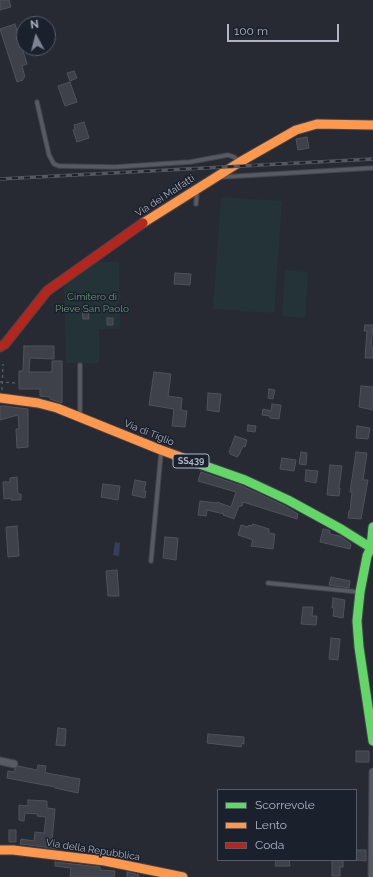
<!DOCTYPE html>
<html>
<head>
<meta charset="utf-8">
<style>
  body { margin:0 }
  #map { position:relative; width:373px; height:877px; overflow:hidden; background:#272a33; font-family:Raleway,sans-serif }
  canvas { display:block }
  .legend { position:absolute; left:217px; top:789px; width:140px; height:72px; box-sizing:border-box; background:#1b202d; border:1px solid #575c6a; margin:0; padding:5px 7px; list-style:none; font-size:12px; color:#b0b5c5 }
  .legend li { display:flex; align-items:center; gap:8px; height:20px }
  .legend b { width:20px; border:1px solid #575c6a }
  .north { position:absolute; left:16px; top:16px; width:40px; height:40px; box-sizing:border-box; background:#1b202d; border:1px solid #575c6a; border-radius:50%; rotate:353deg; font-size:11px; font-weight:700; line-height:16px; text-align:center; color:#b0b5c5 }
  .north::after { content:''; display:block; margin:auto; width:14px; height:18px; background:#808492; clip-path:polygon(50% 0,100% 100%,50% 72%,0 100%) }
  .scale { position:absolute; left:227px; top:24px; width:112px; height:18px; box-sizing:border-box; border:2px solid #b0b5c5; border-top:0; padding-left:5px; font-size:12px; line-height:14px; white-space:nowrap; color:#b0b5c5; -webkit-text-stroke:3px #1b202d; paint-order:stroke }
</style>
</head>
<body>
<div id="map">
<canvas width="373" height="877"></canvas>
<ul class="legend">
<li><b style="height:5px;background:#63d668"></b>Scorrevole</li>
<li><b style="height:5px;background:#ff974d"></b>Lento</li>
<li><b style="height:5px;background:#b3261e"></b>Coda</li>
</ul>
<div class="north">N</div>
<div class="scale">100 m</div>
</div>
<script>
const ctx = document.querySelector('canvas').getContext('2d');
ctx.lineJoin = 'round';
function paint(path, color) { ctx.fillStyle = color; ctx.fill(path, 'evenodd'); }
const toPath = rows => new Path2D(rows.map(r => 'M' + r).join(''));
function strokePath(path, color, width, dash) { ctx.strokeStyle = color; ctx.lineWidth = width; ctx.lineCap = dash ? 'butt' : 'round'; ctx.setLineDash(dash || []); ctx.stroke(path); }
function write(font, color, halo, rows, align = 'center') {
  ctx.font = font + ' Raleway,sans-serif'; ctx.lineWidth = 3; ctx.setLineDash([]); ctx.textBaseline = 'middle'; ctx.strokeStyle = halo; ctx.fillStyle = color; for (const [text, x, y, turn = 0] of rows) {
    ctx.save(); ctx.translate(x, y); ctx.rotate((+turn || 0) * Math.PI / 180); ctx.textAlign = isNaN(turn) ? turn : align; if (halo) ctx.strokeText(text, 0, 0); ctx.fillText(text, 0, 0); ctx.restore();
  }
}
paint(toPath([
  [221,197,282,201,274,313,213,309],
  [93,262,119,262,120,329,99,329,99,363,66,363,64,284],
  [285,270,308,272,305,318,282,316]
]), '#243338');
paint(toPath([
  [115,542,120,543,119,556,113,555]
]), '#353f5b');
const building = toPath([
  [0,0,9,0,11,7,0,10,0,0],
  [15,24,27,64,22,66,25,77,23,78,23,80,17,82,0,29,15,24],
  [74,71,77,78,70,81,67,73,74,71],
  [70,82,77,102,65,106,58,86,70,82],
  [84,122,89,138,77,142,73,130,75,129,74,125,84,122],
  [307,137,309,148,298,150,296,139,307,137],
  [175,273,191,274,190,285,174,284,175,273],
  [88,307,89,319,83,319,82,308,88,307],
  [107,318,113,318,113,325,107,325,107,318],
  [365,325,373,325,371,347,373,347,373,358,365,358,367,331,364,331,365,325],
  [24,346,54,346,54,359,30,358,29,372,52,372,52,361,62,361,62,403,50,399,50,397,40,396,40,389,19,389,19,371,23,371,24,346],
  [154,372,171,374,168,396,182,398,181,410,187,411,185,427,172,426,174,409,149,405,154,372],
  [361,386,373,387,373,410,359,407,361,386],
  [269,389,275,390,273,399,268,398,269,389],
  [208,393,221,394,219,412,207,410,208,393],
  [272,404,281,405,279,419,270,418,270,416,262,415,263,409,271,411,272,404],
  [0,406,4,406,28,409,28,447,17,448,16,429,19,429,18,415,0,420,0,406],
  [248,425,256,426,255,432,247,431,248,425],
  [357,426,370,428,368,439,356,438,357,426],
  [235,436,247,440,245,447,243,446,239,455,237,457,230,454,229,452,235,436],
  [301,452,307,453,306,465,299,464,301,452],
  [356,452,367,453,363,480,368,480,361,519,348,518,349,511,350,511,352,492,350,492,356,452],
  [282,458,296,460,294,471,280,469,282,458],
  [330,465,342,466,339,488,340,488,339,496,327,495,330,465],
  [306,470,318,471,316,483,305,481,306,470],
  [201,472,242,486,285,506,298,514,297,519,243,502,242,506,239,506,234,519,223,515,224,514,207,510,206,516,198,515,200,501,217,503,217,502,231,507,236,492,198,481,201,472],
  [17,477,18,494,21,494,21,500,11,500,11,498,4,499,3,482,10,482,10,478,17,477],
  [135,480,146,482,144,491,146,491,145,498,132,495,135,480],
  [103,484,120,486,118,500,101,497,103,484],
  [253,524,269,529,269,533,275,534,273,549,251,546,253,540,238,535,241,525,248,527,249,525,252,526,253,524],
  [17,526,19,556,8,557,6,527,17,526],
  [323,529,329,530,330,531,330,534,340,536,351,544,350,549,320,542,323,529],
  [165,537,178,538,176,560,163,558,165,537],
  [117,570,119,596,108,596,106,571,117,570],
  [331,577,350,581,349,588,329,585,331,577],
  [333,598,345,600,343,618,333,616,334,608,332,608,333,598],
  [303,607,313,607,312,616,317,616,316,625,301,624,303,607],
  [331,638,340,639,338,660,329,659,331,638],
  [58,728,66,729,65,746,56,745,58,728],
  [208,734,244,737,244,744,242,743,241,747,207,743,208,734],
  [356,751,369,751,369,762,356,762,356,751],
  [38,765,46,766,45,772,47,773,80,779,78,793,55,788,55,787,7,778,8,771,14,772,15,769,18,766,37,770,38,765],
  [28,800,47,801,47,808,55,809,52,841,54,841,54,845,60,846,60,849,20,844,21,839,34,841,35,832,44,833,46,817,37,816,38,814,25,813,24,821,19,820,19,805,28,806,28,800],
  [9,830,16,830,16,842,9,842,9,830],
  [356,850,366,850,366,861,356,860,356,850],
  [276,860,289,860,290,866,275,866,276,860],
  [332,860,343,860,343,867,340,867,340,876,332,876,332,860],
  [55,862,100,867,100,870,115,871,114,877,70,877,71,868,55,866,55,862],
  [127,872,139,875,139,877,127,877,127,872]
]);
paint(building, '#3e414a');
strokePath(building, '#4f525b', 1);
const lane = toPath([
  [37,102,49,155,54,164,59,166,115,167,190,162,228,155,234,157,239,161],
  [222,177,373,168],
  [196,204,197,191],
  [80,365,80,416],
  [151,561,161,453],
  [268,583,359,592]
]);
const street = toPath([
  [0,761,14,764],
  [372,877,373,772]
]);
const fast = toPath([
  [194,462,245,480,288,500,341,529,373,549],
  [373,527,371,547,367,556,360,592,357,621,359,647,373,741]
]);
const slow = toPath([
  [143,223,240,162,296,130,317,124,373,125],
  [0,398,38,403,57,408,161,450,194,462],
  [0,850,13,850,105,861,183,877]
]);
const jam = toPath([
  [0,347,5,344,47,291,143,223]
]);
strokePath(lane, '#43454c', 5.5);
strokePath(street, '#43454c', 9);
strokePath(fast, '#43454c', 11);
strokePath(slow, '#43454c', 11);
strokePath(jam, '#43454c', 11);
strokePath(toPath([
  [0,382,16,383],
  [2,390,3,364]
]), '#55585f', 1.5, [3, 3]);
strokePath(lane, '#575a62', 3.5);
strokePath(street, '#575a62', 7);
strokePath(fast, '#63d668', 9);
strokePath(slow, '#ff974d', 9);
strokePath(jam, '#b3261e', 9);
const rail = toPath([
  [0,179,373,159]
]);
strokePath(rail, '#56585f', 3.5);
strokePath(rail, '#1b202d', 2, [6]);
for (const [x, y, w] of [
  [191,461,36]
]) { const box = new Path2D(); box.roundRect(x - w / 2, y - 7, w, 14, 3); ctx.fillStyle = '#1b202d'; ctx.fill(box); strokePath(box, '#b0b5c5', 1); }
write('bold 9px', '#b0b5c5', null, [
  ["SS439",191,461]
]);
write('10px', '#b0b5c5', '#1b202d', [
  ["Via dei Malfatti",165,196,-33],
  ["Via di Tiglio",149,433,22],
  ["Via della Repubblica",93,850,9]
]);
write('10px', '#699579', '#1b202d', [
  ["Cimitero di",92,297],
  ["Pieve San Paolo",92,309]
]);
</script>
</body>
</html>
